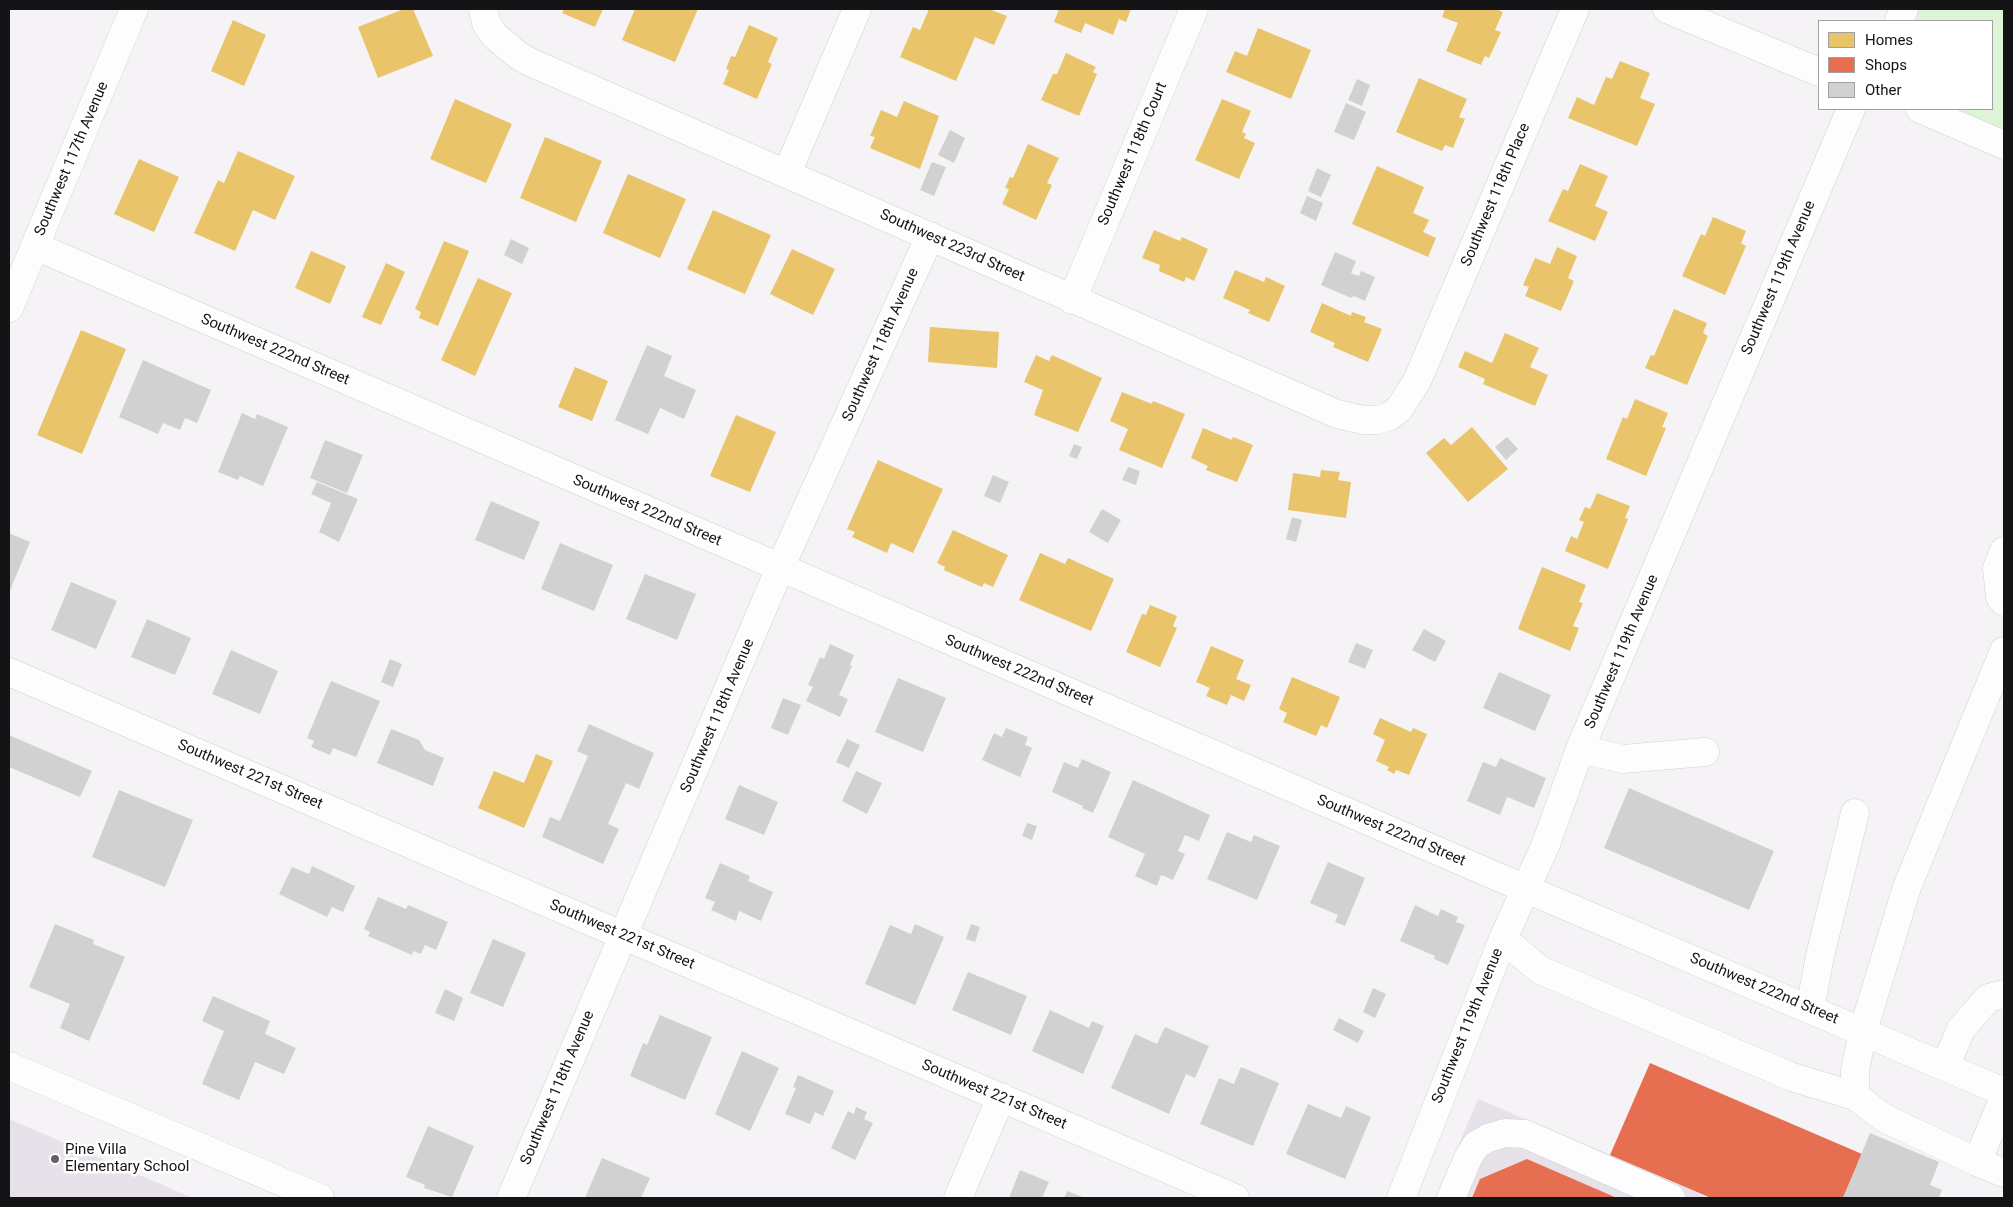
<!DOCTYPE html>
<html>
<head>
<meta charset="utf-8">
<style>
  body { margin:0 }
  #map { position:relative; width:2013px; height:1207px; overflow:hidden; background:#f5f3f6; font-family:Roboto,sans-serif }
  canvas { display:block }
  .frame { position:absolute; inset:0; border:10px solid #141315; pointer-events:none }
  .legend { position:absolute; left:1818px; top:20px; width:175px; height:90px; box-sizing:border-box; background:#fff; border:1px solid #a1a1a1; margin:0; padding:6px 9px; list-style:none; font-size:15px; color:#141315 }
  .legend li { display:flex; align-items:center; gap:10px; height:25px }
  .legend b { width:25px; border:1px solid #a1a1a1 }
</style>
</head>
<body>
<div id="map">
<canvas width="2013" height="1207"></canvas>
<div class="frame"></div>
<ul class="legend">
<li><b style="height:14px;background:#e9c46a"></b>Homes</li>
<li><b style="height:14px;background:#e76f51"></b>Shops</li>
<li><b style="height:14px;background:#d2d1d2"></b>Other</li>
</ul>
</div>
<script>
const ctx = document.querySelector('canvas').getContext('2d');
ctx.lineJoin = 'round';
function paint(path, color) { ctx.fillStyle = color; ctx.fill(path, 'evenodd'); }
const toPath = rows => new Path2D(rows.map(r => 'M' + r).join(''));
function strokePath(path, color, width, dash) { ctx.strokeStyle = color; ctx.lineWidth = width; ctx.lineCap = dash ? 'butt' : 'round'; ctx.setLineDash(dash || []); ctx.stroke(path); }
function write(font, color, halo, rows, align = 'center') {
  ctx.font = font + ' Roboto,sans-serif'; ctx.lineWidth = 5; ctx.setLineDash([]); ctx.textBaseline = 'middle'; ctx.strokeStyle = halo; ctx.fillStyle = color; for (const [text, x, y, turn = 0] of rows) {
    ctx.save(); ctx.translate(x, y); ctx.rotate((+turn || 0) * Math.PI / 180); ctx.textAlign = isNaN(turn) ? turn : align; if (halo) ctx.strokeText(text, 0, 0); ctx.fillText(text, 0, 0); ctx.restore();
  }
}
paint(toPath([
  [1478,1099,1610,1155,1709,1198,1436,1198],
  [9,1119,193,1198,9,1198]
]), '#e7e2ea');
paint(toPath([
  [1915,9,2004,9,2004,131,1951,109,1992,109,1992,21,1910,21]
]), '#def4d6');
paint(toPath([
  [404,9,413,9,433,56,378,78,358,27],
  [560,9,603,9,595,27,562,13,564,10],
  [635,9,698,9,675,62,622,40],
  [929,9,989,9,1007,16,994,45,975,37,956,81,900,57,913,27,920,30],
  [1059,9,1131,9,1126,22,1119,19,1113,35,1085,23,1081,33,1054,22],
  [1445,9,1496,9,1503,12,1495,30,1501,32,1489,58,1485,56,1481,65,1446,51,1458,23,1442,17],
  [233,20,266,35,244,86,211,71],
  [749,25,778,38,768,62,772,64,757,99,723,84,729,70,726,69,731,56,735,57],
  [1258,28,1311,50,1291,99,1226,72,1235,51,1247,56],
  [1066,53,1096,67,1093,72,1097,74,1079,116,1041,100,1053,74,1057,74],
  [1620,61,1650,73,1640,98,1655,104,1637,146,1568,118,1577,97,1594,105,1606,77,1612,79],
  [1419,78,1467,99,1459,117,1465,119,1453,148,1445,145,1442,151,1396,132],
  [455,99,512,124,486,183,430,159],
  [1222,99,1251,111,1242,132,1246,134,1244,138,1255,143,1239,179,1195,160],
  [904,101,939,116,920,169,870,148,875,137,870,136,881,110,897,117],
  [545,137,602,161,576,222,520,198],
  [1028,144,1059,158,1047,183,1052,185,1036,220,1002,204,1009,189,1005,188,1010,177,1013,178],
  [238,151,295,176,275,220,253,210,235,251,194,233,218,180,224,183],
  [139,159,179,177,154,232,114,214],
  [1580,164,1608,176,1595,206,1608,212,1595,241,1548,221,1563,189,1568,191],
  [1377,166,1424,187,1413,213,1429,220,1423,232,1436,238,1428,257,1352,224],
  [628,174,686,199,660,258,603,233],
  [713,210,771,235,745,294,687,269],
  [1713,217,1746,231,1741,243,1746,246,1725,295,1682,276,1701,234,1705,236],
  [1154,230,1180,241,1182,237,1208,249,1194,281,1186,277,1184,282,1159,271,1160,265,1142,258],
  [444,241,469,251,438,326,419,318,421,312,415,309],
  [1557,247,1577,256,1568,278,1574,281,1561,311,1525,296,1529,287,1523,285,1535,258,1550,264],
  [792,249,835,269,813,315,770,294],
  [311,251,346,266,330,304,295,288],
  [386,263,405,272,381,325,362,317],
  [1235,270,1264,282,1266,277,1285,286,1269,322,1248,313,1250,310,1223,298],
  [478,278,512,293,475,376,441,360],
  [1322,303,1351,316,1352,312,1366,317,1364,322,1382,329,1368,362,1333,347,1335,343,1310,332],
  [1674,309,1707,323,1703,333,1708,336,1687,385,1645,368,1651,355,1654,356],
  [930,327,999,332,997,368,928,362],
  [81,330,126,349,82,454,37,435],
  [1505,333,1539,348,1530,367,1548,375,1535,406,1483,384,1485,379,1458,367,1465,351,1492,363],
  [1036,355,1049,361,1052,355,1102,378,1078,432,1034,415,1043,390,1024,382],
  [575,367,608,381,592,421,558,407],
  [1122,392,1152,404,1153,401,1185,414,1162,468,1119,450,1128,429,1110,421],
  [1635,399,1668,413,1662,427,1666,428,1646,476,1606,459,1623,417,1627,419],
  [736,415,776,432,750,492,710,476],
  [1472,427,1508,469,1468,502,1426,453,1444,438,1451,445],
  [1203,428,1232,440,1233,437,1253,445,1237,482,1206,470,1208,466,1191,458],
  [878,460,943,489,913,553,891,543,887,553,852,537,855,532,847,529],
  [1321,470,1340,472,1338,480,1351,482,1346,518,1288,510,1293,473,1320,477],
  [1597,493,1630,506,1625,518,1628,519,1608,569,1565,551,1571,536,1577,539,1584,522,1579,520,1585,507,1590,509],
  [953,530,1008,555,993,587,984,583,982,587,944,570,945,567,937,563],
  [1040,553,1065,564,1068,558,1114,579,1091,631,1019,600],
  [1542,567,1586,585,1579,602,1583,603,1573,626,1579,628,1570,651,1518,629],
  [1150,605,1177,616,1173,626,1177,628,1160,667,1126,652,1142,614,1146,615],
  [1211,646,1244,660,1236,679,1251,685,1244,701,1231,695,1227,705,1206,696,1210,688,1196,682],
  [1292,677,1340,697,1327,728,1321,725,1316,736,1283,722,1287,713,1279,709],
  [1380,718,1411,732,1413,728,1427,734,1409,775,1396,770,1394,774,1387,770,1389,767,1376,761,1385,740,1373,734],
  [536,754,553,761,524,828,478,808,494,771,524,783]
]), '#e9c46a');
paint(toPath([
  [1650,1063,1862,1154,1843,1198,1711,1198,1610,1155],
  [1527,1159,1617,1198,1472,1198,1480,1179]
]), '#e76f51');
paint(toPath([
  [1357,79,1370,85,1362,106,1348,100],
  [1346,103,1366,112,1354,140,1334,132],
  [950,130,965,138,954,163,938,155],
  [932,162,946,167,934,196,920,190],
  [1317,168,1331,175,1321,197,1308,191],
  [1307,196,1323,203,1316,221,1300,213],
  [511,239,529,248,522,264,504,255],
  [1335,252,1356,261,1351,273,1359,276,1361,271,1375,277,1365,301,1354,296,1351,298,1321,285],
  [647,345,672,356,664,376,696,390,684,419,660,408,648,434,615,420],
  [143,360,211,390,197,423,185,418,180,430,163,423,158,434,119,417],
  [242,413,255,419,257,414,288,427,263,486,240,476,238,480,218,472],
  [1507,437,1518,449,1506,460,1495,447],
  [325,440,363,455,347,493,310,478],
  [1074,444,1082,447,1077,459,1069,456],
  [1128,467,1140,471,1136,485,1122,480],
  [993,475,1009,482,1000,503,984,496],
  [317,482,358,499,339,542,319,532,331,503,311,494],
  [491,501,540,522,524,560,475,540],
  [1102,509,1121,520,1108,543,1089,532],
  [1292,517,1302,520,1296,542,1286,539],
  [9,533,30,542,9,593],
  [560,543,613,565,594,611,541,589],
  [645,574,696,594,677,640,626,619],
  [71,582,117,601,96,649,51,630],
  [147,619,191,638,175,675,131,657],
  [1424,629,1446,641,1435,662,1412,650],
  [1356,643,1373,650,1365,669,1348,662],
  [830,644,854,655,850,665,852,666,839,695,848,699,840,717,806,701,813,687,808,685,820,657,824,659],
  [231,650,278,671,260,714,212,694],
  [390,659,402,664,393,687,381,682],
  [1499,672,1551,695,1535,731,1483,708],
  [898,678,946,698,923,752,875,732],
  [331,681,380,701,356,757,333,748,330,755,311,747,314,741,307,738],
  [783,698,801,705,788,735,771,728],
  [589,724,654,753,639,789,626,783,608,824,619,829,603,864,542,837,550,817,560,821,588,756,577,751],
  [1006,728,1028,737,1025,745,1032,748,1020,777,982,760,994,733,1002,737],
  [391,729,419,740,425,750,444,758,433,786,377,763],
  [9,735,92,771,80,797,9,767],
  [847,739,860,745,849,768,836,762],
  [1500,758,1546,778,1534,808,1507,797,1500,815,1467,801,1483,762,1496,767],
  [1082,759,1111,772,1093,813,1082,808,1083,806,1052,792,1064,762,1078,768],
  [856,771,882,783,867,814,842,801],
  [1133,780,1210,815,1199,841,1185,835,1178,851,1185,854,1173,880,1161,875,1157,886,1135,876,1145,854,1108,837],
  [739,785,778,802,764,835,725,819],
  [1629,788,1774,851,1749,910,1604,848],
  [119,790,193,820,165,887,92,857],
  [1027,823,1037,826,1032,840,1022,836],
  [1227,832,1251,842,1254,835,1280,846,1257,900,1207,879],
  [1328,862,1365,878,1345,926,1335,922,1338,915,1310,903],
  [720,863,750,876,748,881,773,892,761,921,739,911,736,921,711,910,715,902,705,898],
  [312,866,355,886,343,912,332,907,327,917,279,894,292,867,309,874],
  [378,897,406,909,408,905,448,922,436,950,425,945,421,954,413,951,412,955,368,936,370,932,364,929],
  [1415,905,1438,916,1441,909,1458,917,1456,922,1465,925,1448,965,1434,959,1435,956,1400,941],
  [55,924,94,940,93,944,125,957,89,1041,60,1028,70,1004,29,987],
  [915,924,944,937,915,1005,865,984,890,925,911,934],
  [971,924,980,927,975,942,966,939],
  [493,939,526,953,503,1007,470,993],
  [968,972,1027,996,1011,1035,952,1010],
  [1373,988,1386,994,1375,1018,1363,1012],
  [445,989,463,998,454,1021,435,1013],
  [213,996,270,1021,265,1034,296,1048,284,1074,255,1062,239,1100,202,1084,224,1031,202,1021],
  [1050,1010,1089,1028,1092,1021,1104,1026,1083,1074,1032,1051],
  [660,1015,712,1037,685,1100,630,1076,643,1043,647,1045],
  [1339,1018,1364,1031,1358,1043,1333,1030],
  [1165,1027,1209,1046,1195,1078,1186,1074,1169,1114,1111,1088,1135,1034,1157,1044],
  [742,1051,779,1068,750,1131,715,1114],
  [1241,1067,1279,1083,1253,1146,1200,1124,1219,1078,1234,1084],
  [798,1075,834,1091,823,1116,815,1112,810,1124,785,1114,796,1088,793,1087],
  [1308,1104,1341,1118,1346,1106,1371,1117,1345,1179,1286,1154],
  [856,1107,867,1112,864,1119,873,1123,855,1160,831,1148,848,1111,854,1114],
  [428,1126,474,1146,452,1197,424,1188,425,1185,406,1177],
  [1870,1133,1939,1162,1930,1185,1942,1190,1939,1198,1843,1198],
  [602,1158,650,1178,641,1198,585,1198],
  [1020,1170,1049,1182,1042,1198,1009,1198],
  [1067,1191,1085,1198,1064,1198]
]), '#d2d1d2');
const minor = toPath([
  [483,9,486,23,495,36,519,56,532,63,1337,414,1363,420,1377,420,1390,416,1399,409,1417,381,1575,9],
  [1667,9,1819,72],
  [1899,21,1904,9],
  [1920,109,2004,145],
  [787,173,857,9],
  [35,246,1526,889,2004,1092],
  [1072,300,1194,9],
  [9,308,134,9],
  [2004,551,1997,568,2000,597,2004,602],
  [9,672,1235,1198],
  [1580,749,1623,759,1705,752],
  [1503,939,1540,970,1792,1077,1855,1096],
  [1810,1009,1820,956,1855,813],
  [9,1066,320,1198],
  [1945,1067,1961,1029,1988,998,2004,994],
  [2004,1098,1977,1162,2004,1173],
  [1977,1162,1884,1118,1855,1096,1855,1070,1863,1031,1907,887,2004,651],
  [511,1198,780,568,930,236],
  [958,1198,1001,1097],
  [1401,1198,1503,939,1546,844,1580,749,1851,109],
  [1451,1198,1468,1158,1476,1145,1488,1138,1505,1133,1525,1134,1671,1198]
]);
strokePath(minor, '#d2d0d3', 29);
strokePath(minor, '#fefdfe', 28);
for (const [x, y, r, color] of [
  [55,1159,5,"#636164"]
]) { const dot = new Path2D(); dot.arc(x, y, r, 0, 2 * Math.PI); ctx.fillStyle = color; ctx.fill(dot); strokePath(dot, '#fff', 2); }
write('15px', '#141315', '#fff', [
  ["Southwest 118th Court",1133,154,-67],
  ["Southwest 117th Avenue",72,159,-67],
  ["Southwest 118th Place",1496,195,-67],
  ["Southwest 223rd Street",952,246,24],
  ["Southwest 119th Avenue",1779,278,-67],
  ["Southwest 118th Avenue",881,345,-66],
  ["Southwest 222nd Street",275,350,23],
  ["Southwest 222nd Street",647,511,23],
  ["Southwest 119th Avenue",1622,652,-67],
  ["Southwest 222nd Street",1019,671,23],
  ["Southwest 118th Avenue",718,716,-67],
  ["Southwest 221st Street",250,775,23],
  ["Southwest 222nd Street",1391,831,23],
  ["Southwest 221st Street",622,935,23],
  ["Southwest 222nd Street",1764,989,23],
  ["Southwest 119th Avenue",1468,1026,-68],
  ["Southwest 118th Avenue",558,1088,-67],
  ["Southwest 221st Street",994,1095,23]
]);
write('15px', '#141315', '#fff', [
  ["Pine Villa",65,1150],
  ["Elementary School",65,1167]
], 'left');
</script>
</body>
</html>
